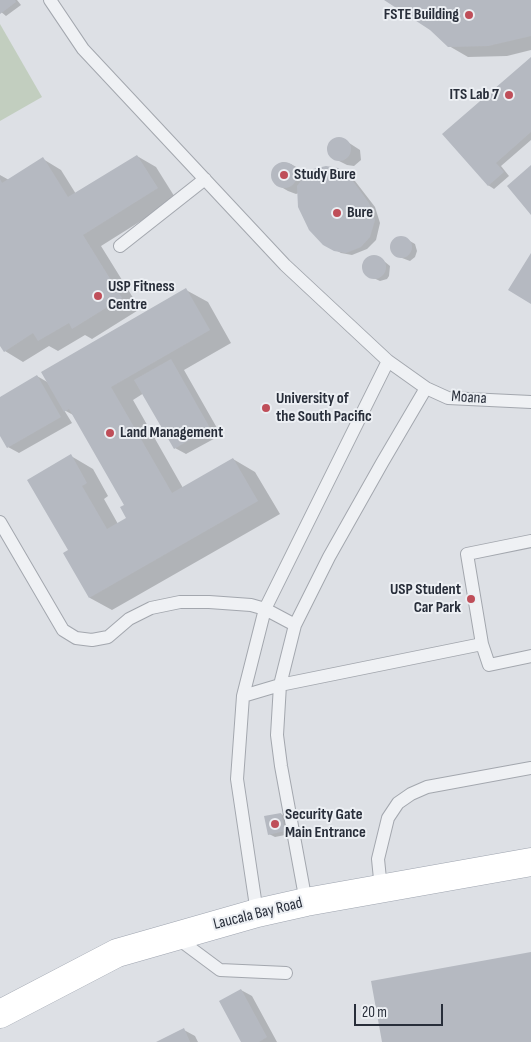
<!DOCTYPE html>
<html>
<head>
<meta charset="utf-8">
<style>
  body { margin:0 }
  #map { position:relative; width:531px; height:1042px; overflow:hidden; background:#dde0e5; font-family:"Sofia Sans Condensed",sans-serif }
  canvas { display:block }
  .scale { position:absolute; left:354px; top:1004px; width:89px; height:22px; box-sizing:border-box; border:2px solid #282e3a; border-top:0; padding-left:6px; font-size:15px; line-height:18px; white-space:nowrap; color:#282e3a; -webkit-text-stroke:4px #eceff3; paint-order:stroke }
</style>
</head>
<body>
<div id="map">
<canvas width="531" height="1042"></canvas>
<div class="scale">20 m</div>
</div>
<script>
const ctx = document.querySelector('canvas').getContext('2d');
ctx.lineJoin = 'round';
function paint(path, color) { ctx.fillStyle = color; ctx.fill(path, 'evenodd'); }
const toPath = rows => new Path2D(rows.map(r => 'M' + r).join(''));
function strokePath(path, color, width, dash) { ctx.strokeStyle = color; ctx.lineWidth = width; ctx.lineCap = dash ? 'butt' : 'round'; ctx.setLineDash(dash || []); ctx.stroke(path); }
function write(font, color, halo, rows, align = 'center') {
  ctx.font = font + ' "Sofia Sans Condensed",sans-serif'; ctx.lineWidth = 4; ctx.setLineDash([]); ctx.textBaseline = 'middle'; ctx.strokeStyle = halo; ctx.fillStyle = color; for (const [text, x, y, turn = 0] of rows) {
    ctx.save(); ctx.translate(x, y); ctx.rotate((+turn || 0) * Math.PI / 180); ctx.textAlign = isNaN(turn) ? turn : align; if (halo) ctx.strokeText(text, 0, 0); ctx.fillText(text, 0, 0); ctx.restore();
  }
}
paint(toPath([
  [0,24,42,97,0,121]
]), '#c2cebf');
paint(toPath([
  [0,0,17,0,21,5,6,16,0,11],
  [386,0,531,0,531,50,507,56,468,57,449,46,431,29],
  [531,59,531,140,501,166,509,176,494,189,488,185],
  [336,139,343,139,360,150,361,160,354,166,347,165,335,159,329,151,330,144],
  [137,156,156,167,176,199,101,246,140,309,92,339,85,335,58,351,49,346,23,362,5,351,0,344,0,175,9,180,43,159,61,170,76,194],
  [283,162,291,164,303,171,307,176,344,173,355,181,375,207,380,223,376,240,367,249,352,255,341,253,324,244,299,193,296,194,288,191,276,184,272,177,272,172,277,165],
  [403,237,415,244,417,251,415,257,410,261,394,255,391,246,393,240],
  [369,257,379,257,390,266,389,276,387,279,380,281,367,275,363,269,364,262],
  [186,290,208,302,231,343,184,370,221,435,186,454,175,448,144,393,133,400,183,488,233,459,255,472,280,514,112,610,90,598,70,551,71,456,93,469,108,496,104,499,118,524,128,518,125,505,75,416,64,410,72,423,19,453,8,447,0,433,0,398,37,376,49,383],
  [281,814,287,817,290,834,275,837,269,834],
  [241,990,252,996,277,1042,243,1042],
  [184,1030,195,1036,198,1042,159,1042]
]), '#0003');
paint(toPath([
  [0,0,15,0,16,2,0,14],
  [384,0,531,0,531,36,488,46,448,47,430,30],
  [531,57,531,132,496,163,504,172,488,186,442,134],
  '327 149a12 12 0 1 1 24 0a12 12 0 1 1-24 0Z',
  [137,155,158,188,83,235,122,298,72,329,69,323,38,341,33,333,4,352,0,346,0,179,2,183,43,157,68,197],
  '271 175a13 13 0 1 1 26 0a13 13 0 1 1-26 0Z',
  [531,165,531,215,507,186],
  [326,166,338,168,350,177,369,203,375,220,370,237,361,247,346,253,334,251,323,245,309,230,298,207,297,186,304,177,313,169],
  '390 247a11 11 0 1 1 22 0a11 11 0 1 1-22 0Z',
  [531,253,531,304,508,290],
  '362 267a12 12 0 1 1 24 0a12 12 0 1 1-24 0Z',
  [186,288,210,330,111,387,172,493,233,458,258,501,89,598,63,553,68,550,27,480,71,454,87,483,82,486,107,529,126,518,120,507,124,505,69,409,64,412,41,372],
  [171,359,210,428,174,449,134,380],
  [37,375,61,417,7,448,0,436,0,397],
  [281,813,285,831,268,835,264,816],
  [531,952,531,1042,382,1042,371,981],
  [241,989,267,1037,259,1042,241,1042,219,1001],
  [184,1028,190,1042,156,1042]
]), '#b5b9c1');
const lane = toPath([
  [50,0,83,49,285,265,388,361,426,388,448,398,531,402],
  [120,246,205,179],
  [0,522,63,630,76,638,92,640,108,637,129,619,151,608,180,602,209,602,251,605,265,609,295,625],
  [531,541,467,554,482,644,489,665,531,656],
  [243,696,280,685,482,644],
  [381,889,378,859,388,818,398,803,411,794,427,787,531,768],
  [306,902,281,766,277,735,280,685,295,625,329,557,382,463,426,388],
  [257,913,237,779,243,696,265,609,388,361],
  [177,938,220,970,286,973]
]);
const primary = toPath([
  [0,1014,117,953,257,913,306,902,531,862]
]);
strokePath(lane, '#a3a7ae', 14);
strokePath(primary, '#9ea4af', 29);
strokePath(lane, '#eff1f4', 12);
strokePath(primary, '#fff', 28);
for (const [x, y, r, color] of [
  [469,15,5,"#bf4e59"],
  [509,95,5,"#bf4e59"],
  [284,175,5,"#bf4e59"],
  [337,213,5,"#bf4e59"],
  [98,296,5,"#bf4e59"],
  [266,408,5,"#bf4e59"],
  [110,433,5,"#bf4e59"],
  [471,599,5,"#bf4e59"],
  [275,824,5,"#bf4e59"]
]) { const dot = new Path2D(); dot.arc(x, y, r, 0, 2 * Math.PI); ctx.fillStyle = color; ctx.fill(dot); strokePath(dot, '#eceff3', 2); }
write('bold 16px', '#282e3a', '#eceff3', [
  ["FSTE Building",459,15,"right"],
  ["ITS Lab 7",499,95,"right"],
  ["Study Bure",294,175],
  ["Bure",347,213],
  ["USP Fitness",108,287],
  ["Centre",108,305],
  ["University of",276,399],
  ["the South Pacific",276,417],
  ["Land Management",120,433],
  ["USP Student",461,590,"right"],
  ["Car Park",461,608,"right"],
  ["Security Gate",285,815],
  ["Main Entrance",285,833]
], 'left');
write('16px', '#282e3a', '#eceff3', [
  ["Moana",469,398,4],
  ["Laucala Bay Road",258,914,-14]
]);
</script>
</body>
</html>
